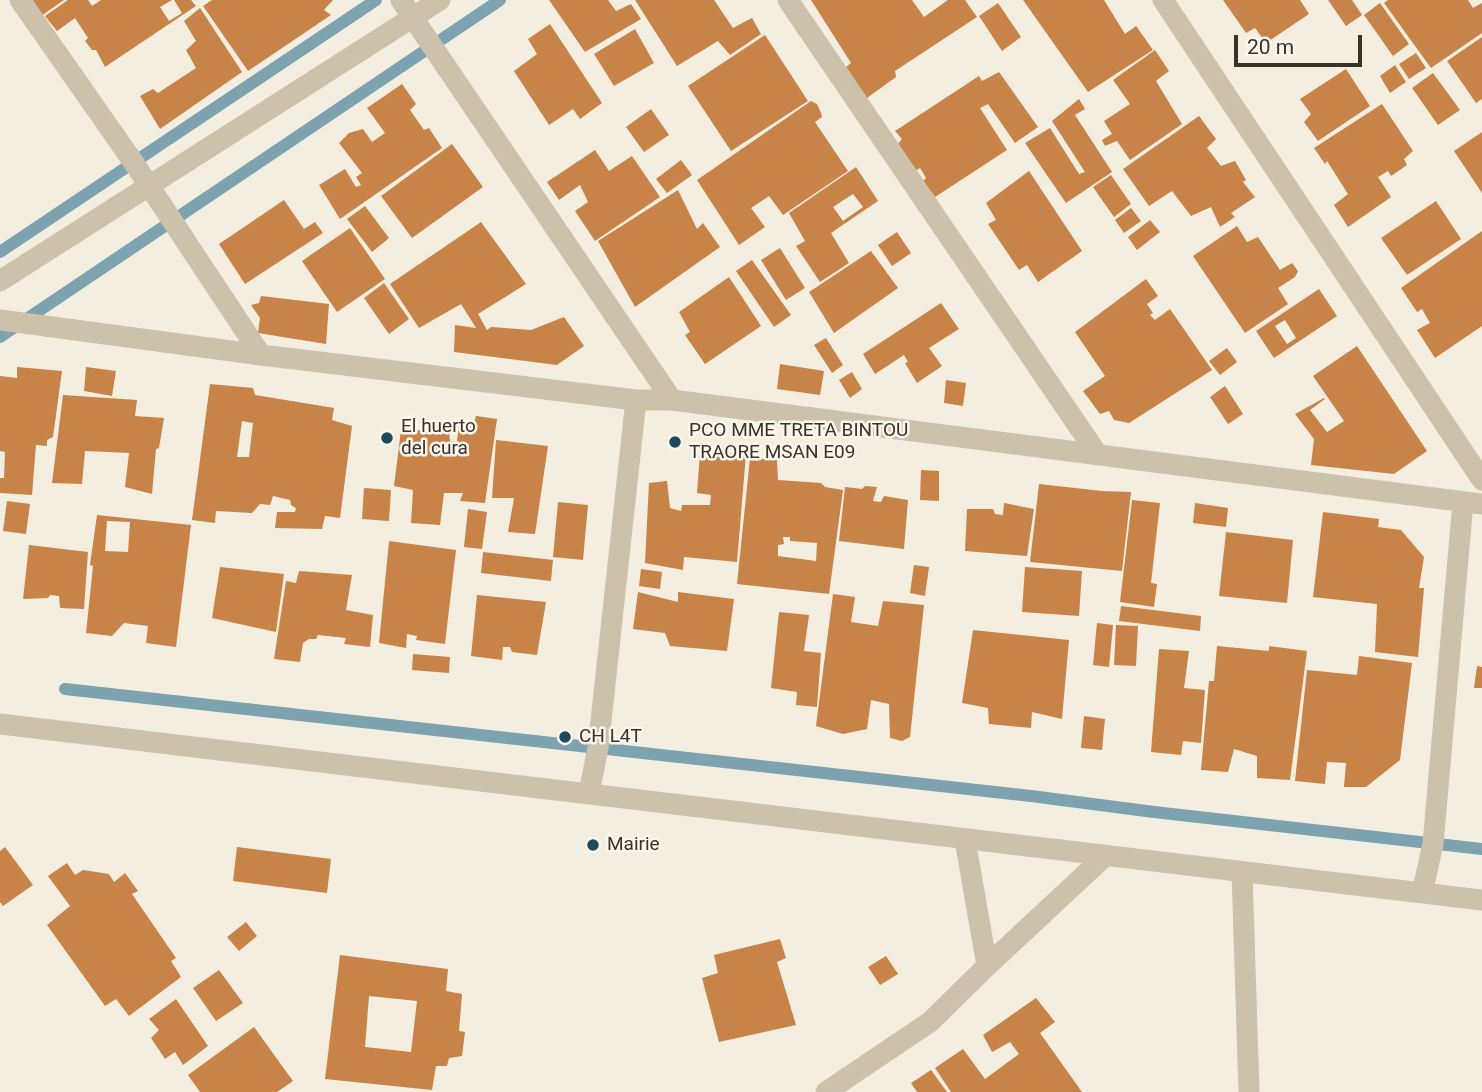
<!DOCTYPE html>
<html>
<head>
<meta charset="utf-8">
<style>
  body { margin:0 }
  #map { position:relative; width:1482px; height:1092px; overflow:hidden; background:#f3eedf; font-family:Roboto,sans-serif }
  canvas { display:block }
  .scale { position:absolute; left:1234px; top:35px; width:128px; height:32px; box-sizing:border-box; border:4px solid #39322a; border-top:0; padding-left:9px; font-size:21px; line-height:24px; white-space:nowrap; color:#39322a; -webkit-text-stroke:5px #fbf7ec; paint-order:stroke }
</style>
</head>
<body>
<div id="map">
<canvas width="1482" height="1092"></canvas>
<div class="scale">20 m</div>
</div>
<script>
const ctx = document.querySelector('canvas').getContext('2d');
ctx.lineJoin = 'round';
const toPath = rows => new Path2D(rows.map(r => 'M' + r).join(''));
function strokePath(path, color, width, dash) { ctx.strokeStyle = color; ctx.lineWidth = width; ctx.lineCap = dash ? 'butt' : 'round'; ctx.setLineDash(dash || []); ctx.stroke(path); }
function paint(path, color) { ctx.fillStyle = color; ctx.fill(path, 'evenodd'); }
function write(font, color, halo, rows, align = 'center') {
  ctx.font = font + ' Roboto,sans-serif'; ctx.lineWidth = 5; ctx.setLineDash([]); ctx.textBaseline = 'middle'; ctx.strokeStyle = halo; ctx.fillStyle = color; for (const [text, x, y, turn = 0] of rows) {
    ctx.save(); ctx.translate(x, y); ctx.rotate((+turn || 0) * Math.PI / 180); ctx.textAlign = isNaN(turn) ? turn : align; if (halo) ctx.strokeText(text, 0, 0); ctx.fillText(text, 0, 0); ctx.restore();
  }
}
strokePath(toPath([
  [0,252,376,0],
  [0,337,500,0],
  [65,689,1031,796,1154,812,1482,849]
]), '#7da3b1', 12);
paint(toPath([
  [30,0,64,0,41,16],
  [68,0,88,0,92,6,101,0,172,0,160,7,169,21,182,13,174,0,191,0,196,6,105,67,96,50,92,50,85,41,88,38,75,18,57,31,45,16],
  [212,0,333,0,324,10,331,15,248,71,203,6],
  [549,0,608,0,616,11,631,4,641,19,585,52],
  [635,0,714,0,733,28,752,18,761,34,730,55,718,41,677,66],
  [811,0,912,0,924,17,948,0,965,0,977,17,895,71,896,77,867,98,845,68,851,63],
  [1023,0,1104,0,1125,34,1136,26,1153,50,1088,92],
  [1223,0,1300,0,1309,14,1266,43,1255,28,1246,33],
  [1328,0,1352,0,1362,15,1346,26],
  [1388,0,1468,0,1473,8,1482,3,1482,33,1431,68,1384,3],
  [998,3,1021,37,1002,51,979,16],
  [1380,3,1409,44,1393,56,1364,15],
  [200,8,242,72,160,129,140,96,153,89,158,93,196,68,186,50,196,41,184,21],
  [550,24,602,103,580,119,573,109,549,125,514,71,537,54,528,39],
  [635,29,654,63,614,86,594,54],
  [765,35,808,101,731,151,688,86],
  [1482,37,1482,99,1476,103,1447,61],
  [1155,50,1169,71,1156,81,1182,124,1130,160,1117,141,1105,146,1102,140,1112,134,1104,121,1130,104,1113,80],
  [1416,53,1426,68,1409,79,1399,64],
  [1395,65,1406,82,1390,93,1380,76],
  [1346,69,1370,106,1318,141,1304,122,1311,114,1300,99],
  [999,72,1038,127,1015,143,988,104,980,108,1007,150,935,197,923,181,926,178,920,168,915,171,898,144,902,139,895,131,979,76,982,81],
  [1433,73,1460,110,1438,125,1412,88],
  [402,84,416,104,410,110,424,130,429,128,442,148,340,219,319,185,345,169,356,187,361,185,356,177,362,173,339,143,349,133,363,129,372,142,385,133,367,108],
  [1079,99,1085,109,1075,115,1112,172,1066,203,1025,143,1050,128,1079,174,1085,172,1052,121],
  [811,101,817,104,821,113,822,117,815,122,848,171,783,215,769,196,751,208,765,227,739,245,697,180],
  [1382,104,1413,151,1404,159,1407,165,1391,176,1388,171,1378,177,1391,197,1348,227,1334,205,1348,194,1327,161,1325,164,1314,148],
  [651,109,669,135,644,152,626,127],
  [1199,116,1216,139,1207,148,1221,166,1235,161,1246,180,1243,182,1255,197,1231,213,1235,217,1220,227,1211,207,1191,216,1172,191,1149,206,1123,169],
  [1482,132,1482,193,1454,151],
  [452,144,483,187,412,238,381,196],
  [595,150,609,171,632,156,660,197,595,241,575,211,588,202,580,185,559,200,547,182],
  [681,160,692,175,667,193,656,179],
  [856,167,878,201,831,233,849,263,820,282,796,246,805,241,789,213],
  [853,194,863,207,843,221,833,207],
  [1029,171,1082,251,1038,282,1027,265,1019,270,988,224,996,220,986,203],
  [1111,175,1131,204,1114,217,1093,187],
  [678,190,697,229,703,223,720,247,635,307,598,241],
  [284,200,304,229,315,222,323,233,245,284,219,244],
  [1436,201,1461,239,1407,275,1381,238],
  [365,206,389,238,372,252,347,219],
  [1131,208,1141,221,1124,233,1115,220],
  [1150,220,1160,232,1137,250,1128,237],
  [481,222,526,284,478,314,487,330,491,327,531,330,564,317,584,346,557,365,454,352,455,325,476,328,461,304,419,328,390,284],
  [1237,226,1247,242,1258,237,1280,270,1292,263,1298,271,1295,277,1278,288,1288,304,1245,333,1193,256],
  [350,228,385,279,337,312,302,261],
  [1482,231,1482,326,1435,358,1417,330,1430,323,1422,309,1417,312,1401,288],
  [897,232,911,253,892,266,878,245],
  [780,248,805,288,786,300,761,260],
  [871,251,898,288,834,333,809,292],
  [752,260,791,315,774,327,736,271],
  [729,277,761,326,705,364,685,335,690,332,679,312],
  [1146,279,1158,296,1147,304,1153,313,1150,315,1155,320,1170,309,1212,370,1129,423,1114,420,1109,411,1100,414,1083,391,1105,376,1075,332],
  [384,283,409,319,389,334,364,298],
  [1319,289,1337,316,1274,358,1256,331],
  [1285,320,1296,338,1287,344,1275,326],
  [261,296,329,304,326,344,258,333,260,318,251,305,259,303],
  [941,303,959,329,929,348,942,366,917,383,905,363,908,362,904,355,875,374,863,354],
  [826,338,843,365,832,373,814,345],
  [1357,346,1427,451,1394,474,1311,465,1314,439,1295,414,1324,398,1325,399,1310,410,1327,432,1344,421,1313,376],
  [1227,348,1237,362,1220,375,1209,361],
  [780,364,824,371,820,395,777,389],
  [17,367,62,371,53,437,47,440,47,446,36,445,32,495,0,493,0,478,4,478,5,452,0,451,0,376,17,378],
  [86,367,116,371,112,396,84,391],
  [852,372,862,389,850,398,839,380],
  [946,380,966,383,963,406,944,403],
  [210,384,253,388,255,395,334,408,332,420,352,426,340,518,325,516,322,529,275,528,277,512,295,512,296,508,291,505,290,500,273,496,270,505,260,504,252,513,216,511,215,523,192,520],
  [242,421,253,423,249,457,237,457],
  [1225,386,1243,414,1228,424,1210,397],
  [63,395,137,400,135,416,164,418,159,448,156,449,152,494,125,487,129,453,85,451,82,484,52,483],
  [476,416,497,419,485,503,460,501,463,493,444,493,440,525,411,523,413,490,394,486,401,430,449,431,450,441,457,442,459,423,474,424],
  [496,440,548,446,535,534,508,532,514,498,492,498],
  [700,453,746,454,737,562,684,557,683,570,645,563,649,483,667,481,670,508,681,511,682,505,710,505,711,495,697,493],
  [750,458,777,460,778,480,821,483,825,487,843,490,829,594,737,584],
  [783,537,790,537,790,541,817,543,816,561,778,556,778,545,784,544],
  [921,470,939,471,939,501,920,500],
  [1039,484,1102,491,1131,492,1122,571,1030,562],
  [865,486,877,487,873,501,881,502,884,496,908,500,904,549,839,541,845,487,862,489],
  [364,488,391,490,389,521,362,519],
  [1132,500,1160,503,1151,583,1157,584,1154,607,1120,602],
  [7,501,30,504,26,534,3,531],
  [558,502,588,505,583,560,553,557],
  [1004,503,1034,509,1027,556,965,551,967,509,993,509,995,514,1003,515],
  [1195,503,1228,508,1226,527,1193,523],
  [468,509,487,512,482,549,464,547],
  [1323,512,1379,519,1378,527,1401,530,1424,557,1419,588,1424,588,1418,657,1375,652,1377,604,1313,597],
  [97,515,191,525,176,647,146,643,148,626,124,623,112,636,86,633,93,566,90,565],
  [107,521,130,522,128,552,105,551],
  [1226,532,1293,540,1287,603,1219,596],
  [389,541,456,550,445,644,416,640,417,636,407,634,406,648,379,643],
  [29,545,88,552,84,609,60,608,59,596,50,595,48,598,23,599],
  [483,552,553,560,551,581,481,573],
  [914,565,929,567,925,596,910,593],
  [220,567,284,574,276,632,212,618],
  [1025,567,1082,571,1079,616,1022,612],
  [641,569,662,572,660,589,639,586],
  [299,571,352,575,346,610,373,615,370,647,344,644,346,638,318,635,316,639,309,639,303,643,300,662,274,659,286,581,296,583],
  [638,592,678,602,678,592,734,599,727,651,670,646,665,633,633,629],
  [833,594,855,597,851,622,878,626,883,601,924,605,910,737,902,741,890,738,889,704,871,700,867,729,843,734,816,726],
  [477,595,546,602,537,655,512,652,510,647,503,647,502,660,471,656],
  [1121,606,1201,616,1200,631,1119,621],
  [779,612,809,615,804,651,821,653,817,707,796,705,797,692,771,688],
  [1097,623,1113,625,1109,667,1093,665],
  [1116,625,1138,626,1136,666,1114,665],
  [973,630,1069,640,1062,719,1032,712,1031,728,989,724,988,708,962,703],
  [1217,646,1269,651,1269,646,1307,651,1290,780,1257,778,1257,756,1234,749,1228,772,1201,770,1209,681,1214,681],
  [1159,649,1189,651,1184,688,1205,690,1201,743,1183,741,1181,755,1151,752],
  [413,654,450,657,449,673,412,670],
  [1359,656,1412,663,1400,760,1366,787,1344,787,1346,763,1327,762,1325,784,1295,781,1307,670,1357,675],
  [1477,666,1482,667,1482,688,1474,688],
  [1084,716,1105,719,1102,750,1081,748],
  [5,847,33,885,3,906,0,902,0,851],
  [237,847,331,859,327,893,233,881],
  [67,863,75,875,83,870,109,874,114,882,125,873,138,891,132,894,176,958,171,961,181,977,129,1016,116,999,105,1006,47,925,70,906,48,876],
  [246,922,257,936,239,951,227,937],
  [780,939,786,958,777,962,796,1025,719,1042,702,978,718,973,714,955],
  [340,955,448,969,446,991,462,994,459,1031,465,1032,462,1056,449,1058,447,1066,436,1066,432,1090,325,1079],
  [369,996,417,1001,411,1052,365,1047],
  [886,956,898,974,880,985,868,967],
  [219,970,243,1003,216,1021,193,988],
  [1036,998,1055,1022,1040,1033,1082,1092,951,1092,935,1068,963,1049,985,1079,1019,1054,1010,1042,992,1052,983,1035],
  [176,999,208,1046,183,1065,175,1052,165,1059,151,1038,159,1030,149,1019],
  [254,1027,293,1081,277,1092,200,1092,188,1075],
  [931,1070,947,1092,917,1092,911,1083]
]), '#c88348');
strokePath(toPath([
  [20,0,134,163,261,355],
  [401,0,672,400],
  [788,0,1098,455],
  [1163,0,1482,480],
  [0,281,440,0],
  [0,320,261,355,636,400,672,400,1482,504],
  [0,724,1482,900],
  [589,793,598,748,636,400],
  [1242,872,1249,1092],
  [1422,893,1433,844,1463,502],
  [987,966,1105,856],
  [826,1092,930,1022,987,966,965,840]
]), '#ccc1aa', 21);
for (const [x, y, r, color] of [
  [387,438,7,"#1e4a5c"],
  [675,442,7,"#1e4a5c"],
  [565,737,7,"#1e4a5c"],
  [593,845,7,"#1e4a5c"]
]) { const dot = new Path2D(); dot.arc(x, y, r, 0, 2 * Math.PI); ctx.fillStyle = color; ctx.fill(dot); strokePath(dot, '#fbf7ec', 2.5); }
write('19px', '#39322a', '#fbf7ec', [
  ["El huerto",401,427],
  ["del cura",401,449],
  ["PCO MME TRETA BINTOU",689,431],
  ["TRAORE MSAN E09",689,453],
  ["CH L4T",579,737],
  ["Mairie",607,845]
], 'left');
</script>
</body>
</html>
